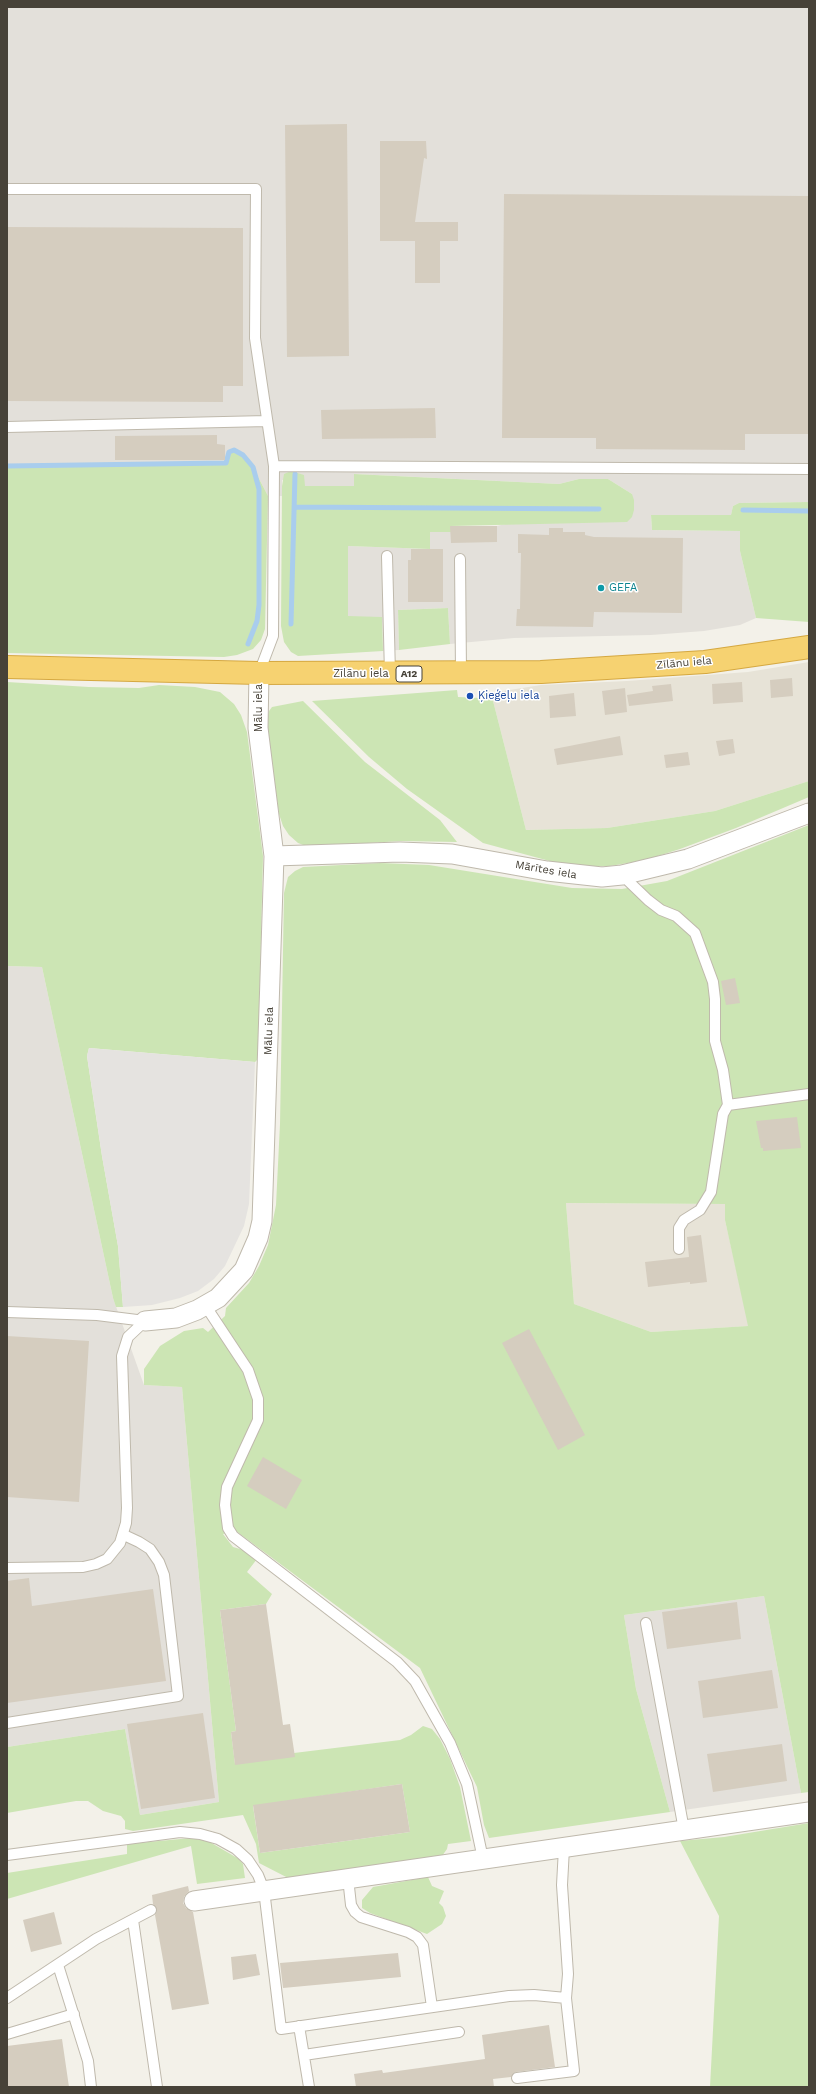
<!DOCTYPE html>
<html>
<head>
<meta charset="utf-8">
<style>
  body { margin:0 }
  #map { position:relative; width:816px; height:2094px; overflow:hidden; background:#f3f1e9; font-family:"Work Sans",sans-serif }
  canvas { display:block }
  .frame { position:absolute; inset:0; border:8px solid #474238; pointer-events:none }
</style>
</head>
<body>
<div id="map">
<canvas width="816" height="2094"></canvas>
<div class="frame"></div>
</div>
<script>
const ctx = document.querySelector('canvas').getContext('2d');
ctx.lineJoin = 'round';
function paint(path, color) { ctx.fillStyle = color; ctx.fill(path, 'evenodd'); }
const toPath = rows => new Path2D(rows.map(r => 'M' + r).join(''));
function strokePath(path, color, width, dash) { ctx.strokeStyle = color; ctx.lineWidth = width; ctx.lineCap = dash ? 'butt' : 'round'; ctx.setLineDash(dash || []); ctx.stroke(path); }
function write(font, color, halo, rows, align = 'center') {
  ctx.font = font + ' "Work Sans",sans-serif'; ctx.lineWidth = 3; ctx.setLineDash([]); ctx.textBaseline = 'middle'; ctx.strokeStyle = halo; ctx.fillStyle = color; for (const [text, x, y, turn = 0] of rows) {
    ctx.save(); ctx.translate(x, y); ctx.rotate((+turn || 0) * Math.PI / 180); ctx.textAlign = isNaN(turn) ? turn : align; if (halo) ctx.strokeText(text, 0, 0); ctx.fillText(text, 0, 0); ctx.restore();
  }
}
paint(toPath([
  [809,662,809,781,715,811,607,828,526,830,491,693,541,685,627,681,748,672],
  [566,1203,725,1204,725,1220,749,1326,651,1332,574,1304]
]), '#e7e3d7');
paint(toPath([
  [7,7,809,7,809,502,739,503,733,506,731,515,651,515,652,530,740,531,740,551,756,618,740,625,704,631,651,635,514,638,450,644,448,608,398,610,399,650,383,651,382,617,348,617,348,546,430,549,430,532,450,532,450,526,497,526,632,494,608,479,579,479,559,484,355,474,354,486,304,486,282,480,282,496,268,496,253,467,243,455,229,452,226,463,7,466],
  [7,966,42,967,113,1298,144,1385,182,1387,219,1802,140,1815,125,1729,7,1747],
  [764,1596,801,1793,670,1812,636,1689,624,1615]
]), '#e3e0da');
paint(toPath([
  [234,450,243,455,253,467,268,496,265,629,261,640,253,649,237,655,224,657,7,653,7,466,226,463,229,452],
  [291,471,304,475,305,486,354,486,354,474,559,484,579,479,608,479,632,494,634,500,634,510,632,517,627,522,451,526,451,532,430,532,430,549,348,546,348,616,382,617,383,651,298,656,291,652,284,642,281,626,282,486,284,474],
  [809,502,809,622,756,618,740,551,740,531,652,530,651,515,731,515,733,506,739,503],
  [448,608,450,644,399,650,398,610],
  [7,682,89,687,139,688,159,685,195,687,220,692,234,704,241,715,247,732,263,856,258,1059,255,1062,89,1048,87,1056,102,1156,118,1246,123,1307,116,1307,113,1298,42,967,7,966],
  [457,690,458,697,481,698,481,691,491,693,526,830,607,828,715,811,809,781,809,797,736,828,680,849,645,860,610,866,581,866,557,863,483,843,407,789,369,757,312,701],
  [303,701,365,762,440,820,457,842,401,841,319,846,306,846,298,843,289,835,283,826,279,814,266,723,269,711,272,707],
  [809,825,809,1792,801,1793,764,1596,624,1615,636,1689,670,1812,489,1838,484,1825,477,1787,420,1668,236,1531,223,1534,233,1547,247,1551,257,1559,247,1572,272,1594,266,1604,220,1610,236,1731,231,1732,235,1764,294,1753,400,1740,411,1735,423,1726,432,1729,440,1739,450,1759,460,1787,471,1841,448,1844,447,1849,442,1856,292,1880,259,1863,256,1844,243,1815,133,1831,125,1829,125,1821,121,1816,103,1811,88,1801,76,1801,7,1813,7,1747,125,1729,140,1815,219,1802,182,1387,144,1385,144,1369,160,1346,184,1331,203,1328,208,1332,225,1316,226,1308,249,1283,259,1266,268,1245,276,1205,280,1124,284,893,288,877,295,871,303,867,380,863,429,865,572,888,622,889,667,881],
  [566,1203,725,1204,725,1220,748,1326,651,1332,574,1304],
  [402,1784,410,1832,260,1853,253,1806],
  [809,1823,809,2087,710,2087,719,1916,680,1841,724,1837],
  [191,1838,208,1841,239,1859,243,1864,245,1878,197,1884,191,1846,7,1899,7,1873,127,1854,127,1844],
  [428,1877,432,1886,444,1891,439,1903,443,1907,446,1916,442,1924,427,1934,370,1913,362,1908,362,1900,373,1887]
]), '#cce5b4');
paint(toPath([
  [89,1048,255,1062,249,1204,244,1226,225,1266,214,1279,198,1291,180,1298,152,1305,123,1307,118,1246,102,1156,87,1056]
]), '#e5e3e0');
strokePath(toPath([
  [7,466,226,463,229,452,234,450,243,455,253,467,259,489,259,605,257,621,248,644],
  [294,507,599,509],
  [743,510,809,511],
  [291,624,295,474]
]), '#a9cded', 5);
paint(toPath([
  [347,124,349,356,287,357,285,125],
  [380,141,426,141,427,159,424,158,415,222,458,222,458,241,440,241,440,283,415,283,415,241,380,241],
  [504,194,809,196,809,434,745,434,745,450,596,449,596,438,502,438],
  [7,227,243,228,243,386,223,386,223,402,7,401],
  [435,408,436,438,322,439,321,410],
  [217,435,217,444,225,445,225,460,115,460,115,436],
  [450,526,497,526,497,542,451,543],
  [549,528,563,528,563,532,585,532,585,535,594,537,683,538,682,613,594,612,593,627,516,626,517,609,520,609,521,553,518,553,518,534,549,535],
  [411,549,443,549,443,602,408,602,408,560,411,560],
  [792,678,793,696,771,698,770,680],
  [742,682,743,702,713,704,712,684],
  [671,684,673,701,629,706,627,695,653,691,652,686],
  [625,688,627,712,605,715,602,691],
  [574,693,576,716,550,718,549,696],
  [620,736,623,755,557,765,554,749],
  [733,739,735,753,719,756,716,741],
  [688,752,690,765,666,768,664,755],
  [735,978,740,1003,726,1005,721,981],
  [797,1117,801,1148,763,1151,763,1148,761,1148,756,1121],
  [701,1235,707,1282,690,1284,690,1282,648,1287,645,1262,689,1257,687,1237],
  [529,1329,585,1435,558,1450,502,1343],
  [7,1336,89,1341,79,1502,7,1497],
  [263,1457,302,1480,286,1509,247,1486],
  [29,1578,32,1606,153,1589,166,1681,7,1703,7,1581],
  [737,1602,741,1639,667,1649,662,1612],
  [266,1604,283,1725,290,1724,295,1757,235,1765,231,1732,236,1731,220,1610],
  [772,1670,778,1708,703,1718,698,1681],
  [203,1713,215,1798,141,1809,127,1724],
  [782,1744,787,1781,713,1792,707,1754],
  [402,1784,410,1832,260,1853,253,1805],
  [188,1886,189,1891,184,1897,183,1903,186,1908,193,1912,209,2004,172,2010,155,1915,157,1910,153,1904,152,1895],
  [54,1912,62,1944,31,1952,23,1920],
  [398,1953,401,1977,283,1988,280,1963],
  [256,1954,260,1975,233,1980,231,1957],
  [549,2025,555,2067,516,2072,511,2077,493,2079,494,2087,356,2087,354,2074,382,2070,383,2073,485,2059,482,2035],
  [62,2039,69,2087,7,2087,7,2046]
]), '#d5cdbf');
const lane = toPath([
  [7,189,256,189,255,338,274,466,273,636,259,673],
  [7,427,267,421],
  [274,466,809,469],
  [387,556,390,674],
  [460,559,461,673],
  [622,875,648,900,661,910,676,916,695,933,713,982,715,999,715,1041,723,1070,728,1105,723,1114,711,1192,700,1210,684,1220,679,1228,679,1249],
  [728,1105,809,1094],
  [205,1305,248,1370,258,1399,258,1420,227,1487,225,1505,228,1528,233,1536,397,1662,415,1681,450,1743,467,1784,483,1859],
  [7,1312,97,1315,145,1321],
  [7,1568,83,1567,96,1564,107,1559,120,1543,126,1523,127,1508,122,1356,128,1337,145,1321],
  [646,1623,684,1830],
  [7,1723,178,1696,164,1575,159,1562,150,1549,139,1542,124,1535],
  [7,1855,180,1832,200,1834,218,1839,236,1849,248,1860,258,1875,264,1890,281,2029,509,1996,534,1995,566,1998],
  [348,1878,351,1905,355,1912,361,1917,408,1932,417,1937,423,1945,432,2007],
  [133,1920,157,2087],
  [58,1965,88,2061,91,2087],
  [7,1998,96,1939,151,1910],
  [299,2026,309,2087],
  [7,2034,74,2014],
  [304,2055,459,2032],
  [517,2078,574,2071,566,1998,568,1974,562,1885,564,1848]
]);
const street = toPath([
  [274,856,400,852,452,854,547,871,602,877,622,875,688,859,809,813],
  [145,1321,176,1318,197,1310,218,1298,244,1270,258,1238,262,1221,274,856,258,728,259,673],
  [194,1901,809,1812]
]);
const highway = toPath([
  [7,667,259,673,541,672,705,662,809,647]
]);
strokePath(lane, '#bfb9ac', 12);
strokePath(street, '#bfb9ac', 21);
strokePath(highway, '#d5a841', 24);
strokePath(lane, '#fff', 10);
strokePath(street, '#fff', 19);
strokePath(highway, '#f6d271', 22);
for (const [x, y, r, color] of [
  [601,588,4,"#0f9aa8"],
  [470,696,4,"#1a4fb4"]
]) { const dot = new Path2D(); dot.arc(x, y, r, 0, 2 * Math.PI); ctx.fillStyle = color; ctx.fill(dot); strokePath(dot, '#fff', 1.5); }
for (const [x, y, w] of [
  [409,674,26]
]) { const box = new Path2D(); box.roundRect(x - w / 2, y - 8, w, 16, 3); ctx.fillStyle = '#fff'; ctx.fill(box); strokePath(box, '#474238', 1); }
write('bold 10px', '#474238', null, [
  ["A12",409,674]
]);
write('11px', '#0d838f', '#fff', [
  ["GEFA",609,588]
], 'left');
write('11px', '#474238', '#fff', [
  ["Zīlānu iela",684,663,-5],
  ["Zīlānu iela",361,674],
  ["Mālu iela",259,708,-90],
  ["Mārītes iela",546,870,10],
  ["Mālu iela",269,1031,-88]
]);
write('11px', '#164399', '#fff', [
  ["Ķieģeļu iela",478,696]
], 'left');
</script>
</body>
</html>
